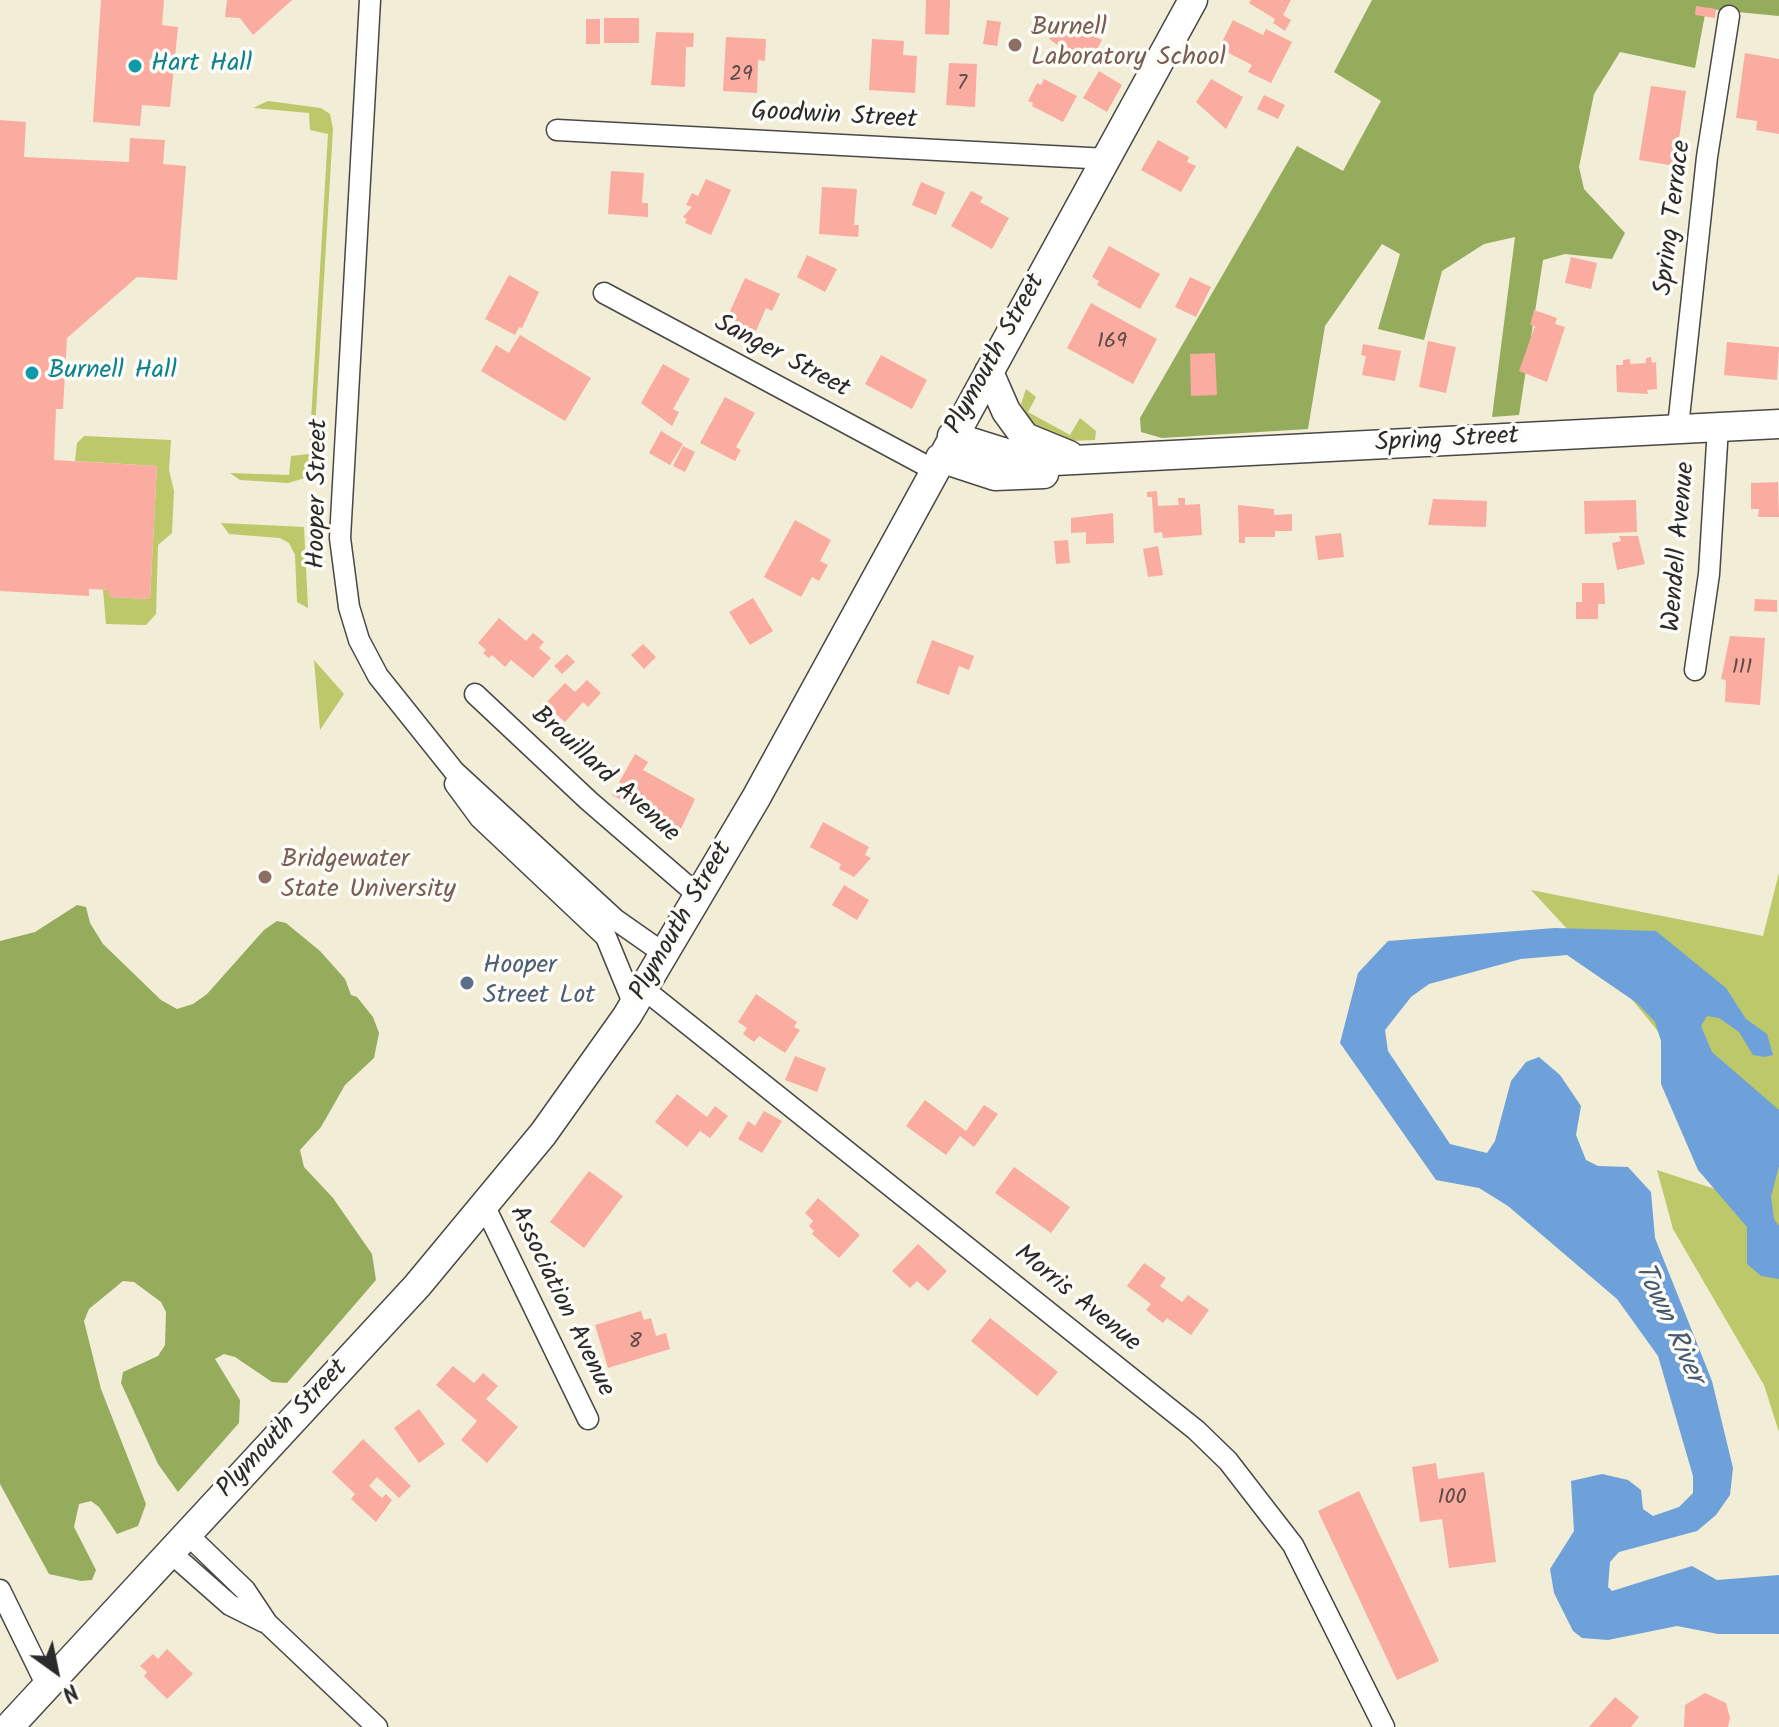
<!DOCTYPE html>
<html>
<head>
<meta charset="utf-8">
<style>
  body { margin:0 }
  #map { position:relative; width:1779px; height:1727px; overflow:hidden; background:#f1edd7; font-family:Kalam,sans-serif }
  canvas { display:block }
  .north { position:absolute; left:16px; top:1631px; width:80px; height:80px; -webkit-text-stroke:6px #fdfcf7; paint-order:stroke; rotate:147deg; font-size:22px; font-weight:700; line-height:32px; text-align:center; color:#2b2b2b }
  .north::after { content:''; display:block; margin:auto; width:28px; height:36px; background:#2b2b2b; clip-path:polygon(50% 0,100% 100%,50% 72%,0 100%) }
</style>
</head>
<body>
<div id="map">
<canvas width="1779" height="1727"></canvas>
<div class="north">N</div>
</div>
<script>
const ctx = document.querySelector('canvas').getContext('2d');
ctx.lineJoin = 'round';
function paint(path, color) { ctx.fillStyle = color; ctx.fill(path, 'evenodd'); }
const toPath = rows => new Path2D(rows.map(r => 'M' + r).join(''));
function strokePath(path, color, width, dash) { ctx.strokeStyle = color; ctx.lineWidth = width; ctx.lineCap = dash ? 'butt' : 'round'; ctx.setLineDash(dash || []); ctx.stroke(path); }
function write(font, color, halo, rows, align = 'center') {
  ctx.font = font + ' Kalam,sans-serif'; ctx.lineWidth = 7; ctx.setLineDash([]); ctx.textBaseline = 'middle'; ctx.strokeStyle = halo; ctx.fillStyle = color; for (const [text, x, y, turn = 0] of rows) {
    ctx.save(); ctx.translate(x, y); ctx.rotate((+turn || 0) * Math.PI / 180); ctx.textAlign = isNaN(turn) ? turn : align; if (halo) ctx.strokeText(text, 0, 0); ctx.fillText(text, 0, 0); ctx.restore();
  }
}
paint(toPath([
  [268,101,321,108,330,114,333,129,313,462,308,477,288,483,240,480,230,473,289,475,291,456,309,454,328,134,310,130,309,113,253,108],
  [1026,389,1036,397,1028,412,1070,435,1080,418,1096,431,1095,440,1068,441,1033,426,1021,404],
  [84,436,171,440,169,470,174,491,172,533,158,545,156,614,146,625,106,624,103,590,109,590,109,597,150,599,157,466,75,461,77,443],
  [221,523,304,527,308,608,297,602,295,555,289,543,280,538,229,534],
  [314,660,344,694,320,730],
  [1779,873,1779,1432,1764,1385,1673,1229,1657,1170,1715,1189,1697,1079,1625,991,1531,890,1763,936]
]), '#bcc869');
paint(toPath([
  [1372,0,1779,0,1779,16,1706,9,1695,68,1620,52,1594,94,1579,167,1584,189,1625,233,1612,259,1565,254,1543,260,1519,415,1492,417,1515,237,1484,244,1442,271,1424,340,1378,329,1400,254,1382,244,1325,326,1308,429,1162,438,1141,432,1140,418,1297,146,1343,171,1381,101,1334,72],
  [77,905,86,907,90,923,103,944,161,1000,177,1009,193,1004,207,994,264,930,277,921,286,923,320,951,345,979,351,995,357,997,373,1017,379,1033,374,1058,345,1085,321,1127,300,1150,304,1167,333,1198,372,1254,376,1280,287,1383,272,1382,235,1357,224,1354,215,1359,240,1400,239,1423,178,1492,158,1464,121,1383,123,1372,158,1356,165,1345,166,1312,161,1302,134,1282,123,1281,89,1309,84,1321,101,1389,146,1504,138,1526,117,1534,99,1507,91,1501,79,1504,74,1527,96,1570,92,1580,81,1581,49,1574,0,1484,0,941,35,932]
]), '#95ac5d');
paint(toPath([
  [1555,928,1656,931,1726,988,1746,1019,1767,1034,1773,1055,1765,1057,1753,1055,1739,1032,1719,1018,1707,1016,1701,1026,1712,1052,1779,1110,1779,1166,1771,1197,1774,1219,1779,1226,1779,1279,1761,1276,1747,1264,1747,1227,1698,1170,1661,1084,1661,1041,1655,1022,1637,1003,1567,955,1521,959,1429,984,1411,997,1385,1030,1388,1051,1450,1144,1487,1153,1495,1141,1511,1081,1526,1062,1539,1057,1560,1075,1581,1106,1576,1135,1586,1160,1598,1166,1628,1167,1651,1192,1655,1238,1712,1381,1733,1468,1730,1495,1716,1515,1697,1531,1619,1552,1610,1562,1608,1587,1612,1591,1692,1566,1717,1580,1779,1575,1779,1634,1718,1634,1677,1626,1608,1640,1582,1638,1573,1631,1554,1593,1550,1569,1574,1531,1571,1481,1602,1474,1628,1480,1641,1490,1643,1509,1653,1516,1679,1507,1693,1493,1693,1476,1658,1356,1617,1299,1508,1206,1479,1188,1436,1180,1340,1043,1358,973,1388,941]
]), '#6ea1d9');
paint(toPath([
  [101,0,164,0,162,25,178,27,170,107,142,105,140,126,93,122],
  [227,0,292,0,253,35,240,18,225,17],
  [926,0,950,0,949,35,925,34],
  [1251,0,1291,0,1283,15,1291,20,1285,31,1273,23,1275,19,1249,3],
  [1696,6,1716,9,1715,18,1695,15],
  [604,18,639,18,639,43,604,43],
  [586,19,600,19,600,44,586,44],
  [987,20,1001,22,997,46,983,44],
  [1233,20,1263,35,1266,29,1292,42,1271,83,1248,72,1252,65,1219,48],
  [1058,23,1067,29,1070,23,1102,40,1088,66,1049,39],
  [656,32,694,33,693,47,686,47,685,87,651,85],
  [726,37,766,39,765,61,758,60,757,93,723,91],
  [872,39,904,41,903,55,917,56,915,93,869,90],
  [1745,53,1779,59,1779,134,1756,130,1757,121,1736,118],
  [949,63,977,64,975,107,946,105],
  [1099,71,1122,85,1107,112,1083,98],
  [1044,79,1077,96,1063,122,1032,106,1033,103,1028,101,1037,83,1041,85],
  [1211,79,1243,97,1226,129,1196,102],
  [1651,86,1686,91,1675,166,1639,160],
  [1264,95,1285,105,1278,119,1257,109],
  [0,120,26,122,24,157,129,162,130,138,165,140,163,164,186,166,177,280,137,277,67,338,63,409,56,409,54,460,157,466,150,599,109,597,109,590,89,589,89,596,0,591],
  [1158,140,1189,157,1187,162,1196,166,1181,192,1141,170],
  [611,171,644,173,642,203,648,203,648,217,608,214],
  [706,179,731,190,711,235,685,223,687,219,683,217,692,207,686,205,692,193,698,196],
  [921,182,945,192,936,215,912,205],
  [822,187,857,189,854,225,859,225,858,237,819,234],
  [971,191,983,197,980,202,1009,218,992,249,951,226],
  [1109,246,1160,274,1140,309,1097,285,1099,281,1092,277],
  [807,255,837,269,825,292,797,277],
  [1571,257,1597,263,1591,289,1565,283],
  [509,275,539,292,522,328,519,327,515,335,485,319],
  [1190,277,1211,287,1196,317,1175,307],
  [745,278,780,294,772,311,766,308,756,331,727,318],
  [1091,303,1157,339,1133,384,1067,348],
  [1534,310,1557,318,1555,324,1565,327,1547,382,1519,371,1535,326,1530,325],
  [520,335,591,378,565,421,481,371,496,345,509,353],
  [1428,341,1456,347,1446,393,1419,387],
  [1727,342,1779,347,1777,380,1724,375],
  [1363,344,1401,351,1395,381,1362,375,1366,356,1361,355],
  [1215,353,1217,395,1191,396,1190,354],
  [881,355,927,380,912,409,865,384],
  [1651,357,1652,363,1656,362,1657,389,1647,390,1648,394,1617,392,1616,365,1623,365,1623,360,1630,359,1630,364,1646,363,1646,358],
  [663,364,690,379,673,409,679,412,672,426,641,403],
  [725,397,755,413,736,447,741,450,735,461,700,443],
  [661,431,683,444,670,465,649,453],
  [683,446,695,452,685,472,673,466],
  [1778,482,1779,517,1758,517,1759,509,1751,509,1751,483],
  [1157,491,1158,506,1179,505,1178,498,1185,498,1185,505,1200,504,1202,535,1163,538,1162,532,1154,533,1152,497,1147,497,1147,492],
  [1433,499,1487,501,1486,527,1428,525],
  [1636,500,1637,532,1585,534,1584,501],
  [1238,505,1274,509,1274,515,1292,514,1292,531,1275,531,1275,537,1245,537,1245,543,1239,543],
  [1113,513,1114,543,1086,544,1086,532,1071,533,1071,518],
  [795,520,831,540,820,561,828,565,819,581,812,577,801,597,764,577],
  [1341,533,1344,557,1318,560,1315,536],
  [1619,536,1638,536,1645,564,1617,570,1612,543,1621,541],
  [1068,540,1070,563,1056,564,1054,541],
  [1158,546,1163,575,1148,577,1143,549],
  [1582,583,1604,583,1605,604,1598,604,1598,619,1576,619,1576,602,1582,602],
  [753,598,773,631,750,645,729,612],
  [1755,599,1777,600,1777,612,1754,611],
  [499,618,526,641,533,633,544,642,539,648,551,658,533,678,511,660,505,667,492,655,489,658,483,653,486,650,478,643],
  [1730,636,1765,638,1760,705,1725,702,1726,680,1721,679],
  [932,640,974,656,969,670,959,666,949,695,916,683],
  [643,644,656,657,644,669,631,655],
  [567,654,575,662,562,674,554,666],
  [587,680,601,693,588,707,583,702,565,722,545,704,565,683,575,692],
  [635,754,648,762,643,770,695,799,679,833,612,795],
  [823,822,869,847,865,855,871,858,854,877,839,869,841,864,810,847],
  [844,885,869,900,857,920,832,905],
  [756,994,797,1022,794,1027,800,1030,785,1053,759,1036,754,1042,743,1034,747,1028,738,1022],
  [795,1056,826,1068,817,1092,785,1080],
  [677,1094,707,1117,715,1106,728,1116,710,1138,700,1131,687,1147,655,1122],
  [925,1100,966,1131,984,1105,998,1114,974,1147,960,1136,946,1155,906,1126],
  [764,1111,782,1121,762,1153,738,1139,748,1121,755,1126],
  [1014,1167,1070,1207,1051,1233,995,1193],
  [589,1171,623,1196,584,1248,550,1222],
  [818,1198,860,1235,839,1258,812,1234,814,1231,809,1226,813,1221,805,1213],
  [918,1244,947,1271,928,1291,917,1281,910,1288,892,1271],
  [1144,1263,1166,1278,1160,1286,1182,1302,1188,1295,1209,1310,1191,1335,1167,1318,1163,1323,1146,1310,1151,1304,1127,1286],
  [641,1311,644,1320,651,1318,656,1336,666,1333,670,1349,608,1368,595,1325],
  [990,1318,1058,1372,1037,1396,971,1341],
  [453,1366,474,1383,483,1373,498,1386,486,1399,518,1427,487,1463,461,1440,477,1421,436,1385],
  [419,1409,445,1444,419,1463,394,1428],
  [363,1439,411,1486,399,1498,377,1477,369,1486,382,1498,386,1494,392,1500,376,1522,351,1499,355,1494,332,1472],
  [1436,1463,1438,1479,1484,1472,1496,1562,1449,1568,1442,1519,1420,1522,1412,1467],
  [1359,1491,1439,1661,1397,1680,1318,1511],
  [167,1649,193,1674,167,1699,144,1676,147,1672,140,1666,153,1654,158,1659],
  [1705,1693,1726,1703,1730,1718,1728,1727,1684,1727,1685,1705],
  [1615,1697,1639,1717,1631,1727,1589,1727]
]), '#fbaca0');
const street = toPath([
  [370,0,340,538,349,607,359,640,378,676,454,771,616,920,666,955],
  [557,130,1108,159],
  [604,293,934,470],
  [1678,427,1707,157,1729,16],
  [1695,670,1709,574,1718,427],
  [475,694,589,801,699,896],
  [455,784,480,818,606,937,634,1005],
  [645,990,1196,1430,1228,1461,1293,1545,1384,1727],
  [485,1207,588,1419],
  [188,1535,245,1590,267,1623,377,1727],
  [171,1553,230,1605,264,1622],
  [0,1590,47,1686]
]);
const secondary = toPath([
  [989,372,1006,411,1025,437,1069,455],
  [952,436,1035,462,1779,424],
  [940,458,995,476,1044,474],
  [9,1727,417,1286,543,1134,627,1016,756,798,1193,0]
]);
strokePath(street, '#494845', 23);
strokePath(secondary, '#494845', 31);
strokePath(street, '#fff', 20);
strokePath(secondary, '#fff', 28);
for (const [x, y, r, color] of [
  [1015,45,8,"#8d6e63"],
  [135,66,8,"#0f9aa8"],
  [32,373,8,"#0f9aa8"],
  [265,877,8,"#8d6e63"],
  [467,983,8,"#5c6f8a"]
]) { const dot = new Path2D(); dot.arc(x, y, r, 0, 2 * Math.PI); ctx.fillStyle = color; ctx.fill(dot); strokePath(dot, '#fdfcf7', 3); }
write('22px', '#5f4b48', null, [
  ["29",741,76],
  ["7",962,85],
  ["169",1112,343],
  ["111",1742,669],
  ["8",635,1343],
  ["100",1452,1499]
]);
write('26px', '#785e54', '#fdfcf7', [
  ["Burnell",1031,30],
  ["Laboratory School",1031,60],
  ["Bridgewater",281,862],
  ["State University",281,892]
], 'left');
write('26px', '#0d838f', '#fdfcf7', [
  ["Hart Hall",151,66],
  ["Burnell Hall",48,373]
], 'left');
write('26px', '#2b2b2b', '#fdfcf7', [
  ["Goodwin Street",834,118,3],
  ["Spring Terrace",1675,218,-83],
  ["Plymouth Street",997,355,-61],
  ["Sanger Street",781,358,28],
  ["Spring Street",1447,442,-3],
  ["Hooper Street",320,494,-89],
  ["Wendell Avenue",1681,547,-85],
  ["Brouillard Avenue",604,776,42],
  ["Plymouth Street",683,922,-60],
  ["Morris Avenue",1076,1300,39],
  ["Association Avenue",560,1302,64],
  ["Plymouth Street",284,1430,-47]
]);
write('26px', '#4e5e75', '#fdfcf7', [
  ["Hooper",483,968],
  ["Street Lot",483,998]
], 'left');
write('italic 28px', '#465a71', '#fdfcf7', [
  ["Town River",1667,1324,65]
]);
</script>
</body>
</html>
